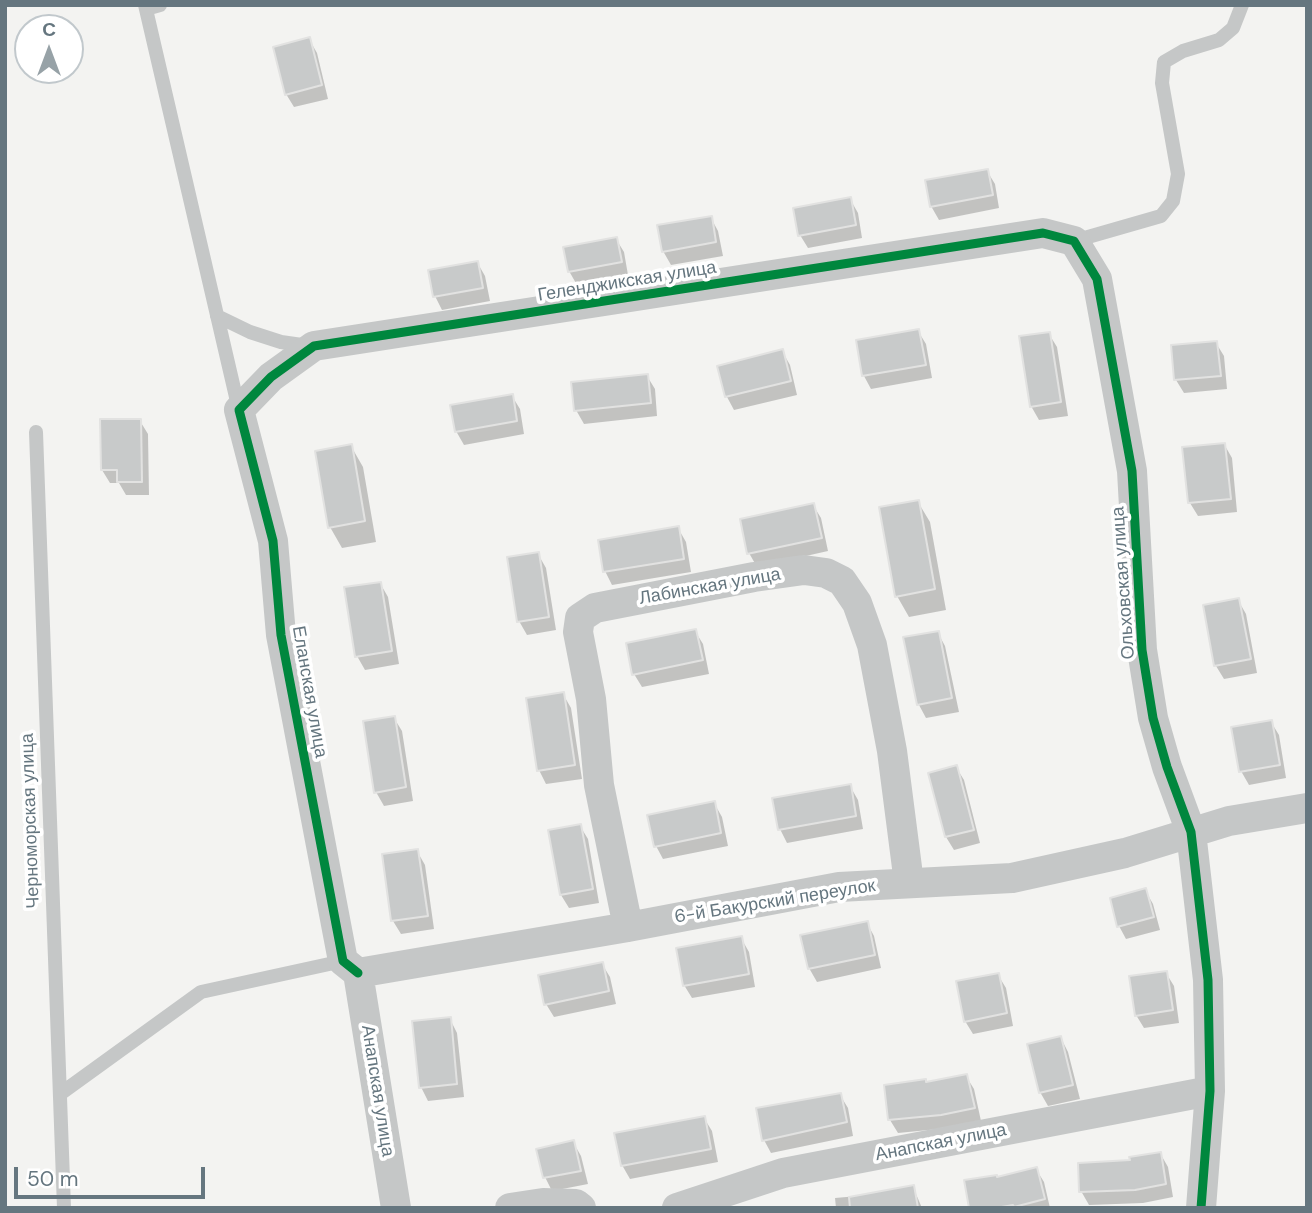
<!DOCTYPE html>
<html>
<head>
<meta charset="utf-8">
<style>
  body { margin:0 }
  #map { position:relative; width:1312px; height:1213px; overflow:hidden; background:#f3f3f1; font-family:"DM Sans",sans-serif }
  canvas { display:block }
  .frame { position:absolute; inset:0; border:7px solid #65767f; pointer-events:none }
  .north { position:absolute; left:14px; top:14px; width:70px; height:70px; box-sizing:border-box; background:#fff; border:2px solid #c1c8cc; border-radius:50%; rotate:0deg; font-size:19px; font-weight:700; line-height:28px; text-align:center; color:#65767f }
  .north::after { content:''; display:block; margin:auto; width:24px; height:32px; background:#97a2a7; clip-path:polygon(50% 0,100% 100%,50% 72%,0 100%) }
  .scale { position:absolute; left:14px; top:1167px; width:191px; height:32px; box-sizing:border-box; border:4px solid #65767f; border-top:0; padding-left:9px; font-size:21px; line-height:24px; white-space:nowrap; color:#65767f; -webkit-text-stroke:5px #fff; paint-order:stroke }
</style>
</head>
<body>
<div id="map">
<canvas width="1312" height="1213"></canvas>
<div class="frame"></div>
<div class="north">С</div>
<div class="scale">50 m</div>
</div>
<script>
const ctx = document.querySelector('canvas').getContext('2d');
ctx.lineJoin = 'round';
function paint(path, color) { ctx.fillStyle = color; ctx.fill(path, 'evenodd'); }
const toPath = rows => new Path2D(rows.map(r => 'M' + r).join(''));
function strokePath(path, color, width, dash) { ctx.strokeStyle = color; ctx.lineWidth = width; ctx.lineCap = dash ? 'butt' : 'round'; ctx.setLineDash(dash || []); ctx.stroke(path); }
function write(font, color, halo, rows, align = 'center') {
  ctx.font = font + ' "DM Sans",sans-serif'; ctx.lineWidth = 7; ctx.setLineDash([]); ctx.textBaseline = 'middle'; ctx.strokeStyle = halo; ctx.fillStyle = color; for (const [text, x, y, turn = 0] of rows) {
    ctx.save(); ctx.translate(x, y); ctx.rotate((+turn || 0) * Math.PI / 180); ctx.textAlign = isNaN(turn) ? turn : align; if (halo) ctx.strokeText(text, 0, 0); ctx.fillText(text, 0, 0); ctx.restore();
  }
}
paint(toPath([
  [309,39,317,53,328,99,294,107,286,94],
  [987,171,995,184,999,208,939,220,931,206],
  [850,199,858,213,862,238,808,248,800,235],
  [711,218,718,231,723,256,671,265,663,251],
  [616,239,624,252,628,275,577,285,569,271],
  [477,262,485,276,490,301,442,310,435,296],
  [918,331,926,344,932,378,871,389,864,376],
  [1049,334,1057,347,1068,416,1039,420,1031,406],
  [1216,343,1224,356,1227,389,1184,393,1176,380],
  [782,351,790,365,797,395,734,410,727,397,720,367],
  [647,376,655,389,657,416,584,424,576,410],
  [512,396,520,409,524,434,464,445,456,431],
  [140,421,148,434,149,495,126,495,119,483,110,483,102,470],
  [1224,444,1232,458,1237,512,1198,516,1190,503],
  [351,446,363,467,376,542,342,548,330,527],
  [918,502,930,522,946,610,909,617,897,596],
  [813,505,821,518,828,551,757,567,749,553],
  [678,528,686,542,691,572,612,585,605,571],
  [538,554,546,568,556,630,527,635,519,621],
  [380,583,388,597,399,664,365,670,357,656],
  [1238,600,1246,614,1257,673,1224,679,1216,666],
  [695,631,703,644,709,674,642,687,634,674],
  [938,633,945,646,959,712,926,718,919,705],
  [563,694,571,708,582,779,546,784,539,770],
  [394,718,402,731,413,801,384,806,376,792],
  [1271,722,1279,735,1286,778,1249,785,1241,771],
  [956,767,964,780,980,843,954,850,946,837],
  [850,786,858,800,863,829,787,843,780,829],
  [714,803,722,817,728,846,663,859,656,846],
  [580,826,588,839,599,903,569,908,561,895],
  [417,851,425,865,434,929,401,934,393,921],
  [1145,890,1153,904,1160,930,1126,939,1119,926],
  [867,923,874,936,881,968,817,982,809,968],
  [741,938,749,952,755,987,692,998,684,985],
  [602,964,610,977,616,1004,554,1017,546,1004],
  [1166,973,1174,986,1179,1023,1144,1028,1136,1015],
  [998,975,1006,988,1013,1026,973,1034,965,1021],
  [450,1019,457,1033,464,1097,428,1101,421,1087],
  [1061,1038,1068,1052,1080,1099,1048,1106,1040,1092],
  [966,1076,974,1089,981,1121,949,1128,898,1133,890,1120,927,1084],
  [840,1095,848,1108,853,1136,771,1153,764,1140],
  [704,1118,712,1131,718,1162,630,1179,622,1165],
  [573,1142,581,1156,588,1184,552,1191,545,1177],
  [1160,1153,1168,1167,1173,1197,1143,1203,1089,1205,1081,1191,1132,1162],
  [1036,1169,1044,1182,1050,1208,971,1208,997,1178],
  [913,1187,922,1208,836,1208,835,1198,869,1195]
]), '#0003');
const building = toPath([
  [310,37,322,85,285,95,273,47,310,37],
  [988,169,993,195,930,207,925,180,988,169],
  [851,197,856,225,798,236,793,208,851,197],
  [712,216,716,242,662,252,657,225,712,216],
  [617,237,622,262,568,272,563,247,617,237],
  [478,261,483,288,433,297,428,270,478,261],
  [919,329,926,365,862,376,856,340,919,329],
  [1050,332,1061,402,1030,407,1019,336,1050,332],
  [1217,341,1221,376,1174,380,1171,345,1217,341],
  [783,349,791,381,725,397,717,366,783,349],
  [648,374,651,403,574,411,571,382,648,374],
  [513,394,517,421,455,432,450,405,513,394],
  [100,419,141,419,142,482,117,482,117,470,101,470,100,419],
  [1225,443,1231,499,1188,503,1182,447,1225,443],
  [352,444,365,521,328,528,315,451,352,444],
  [919,500,935,589,895,597,879,507,919,500],
  [814,503,822,538,747,554,740,519,814,503],
  [679,526,684,559,603,572,598,540,679,526],
  [539,552,549,617,517,622,507,557,539,552],
  [381,582,392,651,355,657,344,587,381,582],
  [1239,598,1251,659,1214,666,1203,605,1239,598],
  [696,629,703,660,632,675,626,643,696,629],
  [939,631,952,698,917,705,903,637,939,631],
  [564,692,575,765,537,771,526,698,564,692],
  [395,716,406,787,374,793,363,721,395,716],
  [1272,720,1280,765,1239,772,1231,727,1272,720],
  [957,765,974,830,945,837,928,773,957,765],
  [851,784,856,816,778,830,772,798,851,784],
  [715,801,721,833,654,847,647,815,715,801],
  [581,824,593,889,560,895,548,830,581,824],
  [418,849,428,916,391,921,382,854,418,849],
  [1146,888,1154,917,1117,927,1110,898,1146,888],
  [868,921,875,955,808,969,800,935,868,921],
  [742,936,749,974,683,986,676,948,742,936],
  [603,962,609,991,544,1005,538,975,603,962],
  [1167,971,1173,1010,1135,1016,1129,976,1167,971],
  [999,973,1007,1013,964,1022,956,981,999,973],
  [451,1017,457,1084,419,1088,412,1021,451,1017],
  [1061,1036,1073,1085,1039,1093,1027,1044,1061,1036],
  [967,1074,975,1108,941,1115,888,1120,884,1085,926,1079,926,1082,967,1074],
  [841,1093,847,1122,762,1141,756,1108,841,1093],
  [705,1116,711,1149,621,1166,614,1133,705,1116],
  [574,1140,581,1171,543,1178,536,1149,574,1140],
  [1161,1152,1166,1184,1135,1190,1079,1192,1078,1163,1130,1160,1129,1157,1161,1152],
  [1037,1167,1045,1199,1014,1207,1013,1205,996,1208,969,1208,964,1180,997,1175,997,1177,1037,1167],
  [914,1185,918,1208,850,1208,849,1197,914,1185]
]);
paint(building, '#c8caca');
strokePath(building, '#e2e2e1', 2);
strokePath(toPath([
  [145,5,239,410],
  [146,9,160,5],
  [1074,241,1161,216,1173,201,1178,174,1162,83,1164,62,1183,51,1219,40,1233,28,1242,5],
  [217,316,250,332,281,342,309,346],
  [36,432,64,1208],
  [60,1094,201,992,343,961]
]), '#c5c7c7', 14);
strokePath(toPath([
  [628,927,599,785,591,699,578,632,580,618,595,608,754,577,804,570,826,573,842,581,857,603,872,645,892,751,909,883],
  [358,973,343,961,281,635,273,541,239,410,271,377,314,346,1043,233,1074,241,1097,279,1132,471,1142,650,1153,718,1167,767,1191,832,1208,980,1210,1091,1201,1208],
  [358,973,628,927,839,887,1012,878,1125,853,1229,821,1307,808],
  [358,973,396,1208],
  [510,1208,543,1203,576,1204,581,1208],
  [677,1208,783,1173,1210,1091]
]), '#c5c7c7', 30);
strokePath(toPath([
  [358,973,343,961,281,635,273,541,239,410,271,377,314,346,1043,233,1074,241,1097,279,1132,471,1142,650,1153,718,1167,767,1191,832,1208,980,1210,1091,1201,1208]
]), '#00873e', 9);
write('18px', '#65767f', '#fff', [
  ["Геленджикская улица",627,282,-9],
  ["Ольховская улица",1124,583,-94],
  ["Лабинская улица",710,587,-10],
  ["Еланская улица",309,692,80],
  ["Черноморская улица",31,821,-92],
  ["6-й Бакурский переулок",775,902,-9],
  ["Анапская улица",377,1091,81],
  ["Анапская улица",941,1143,-11]
]);
</script>
</body>
</html>
